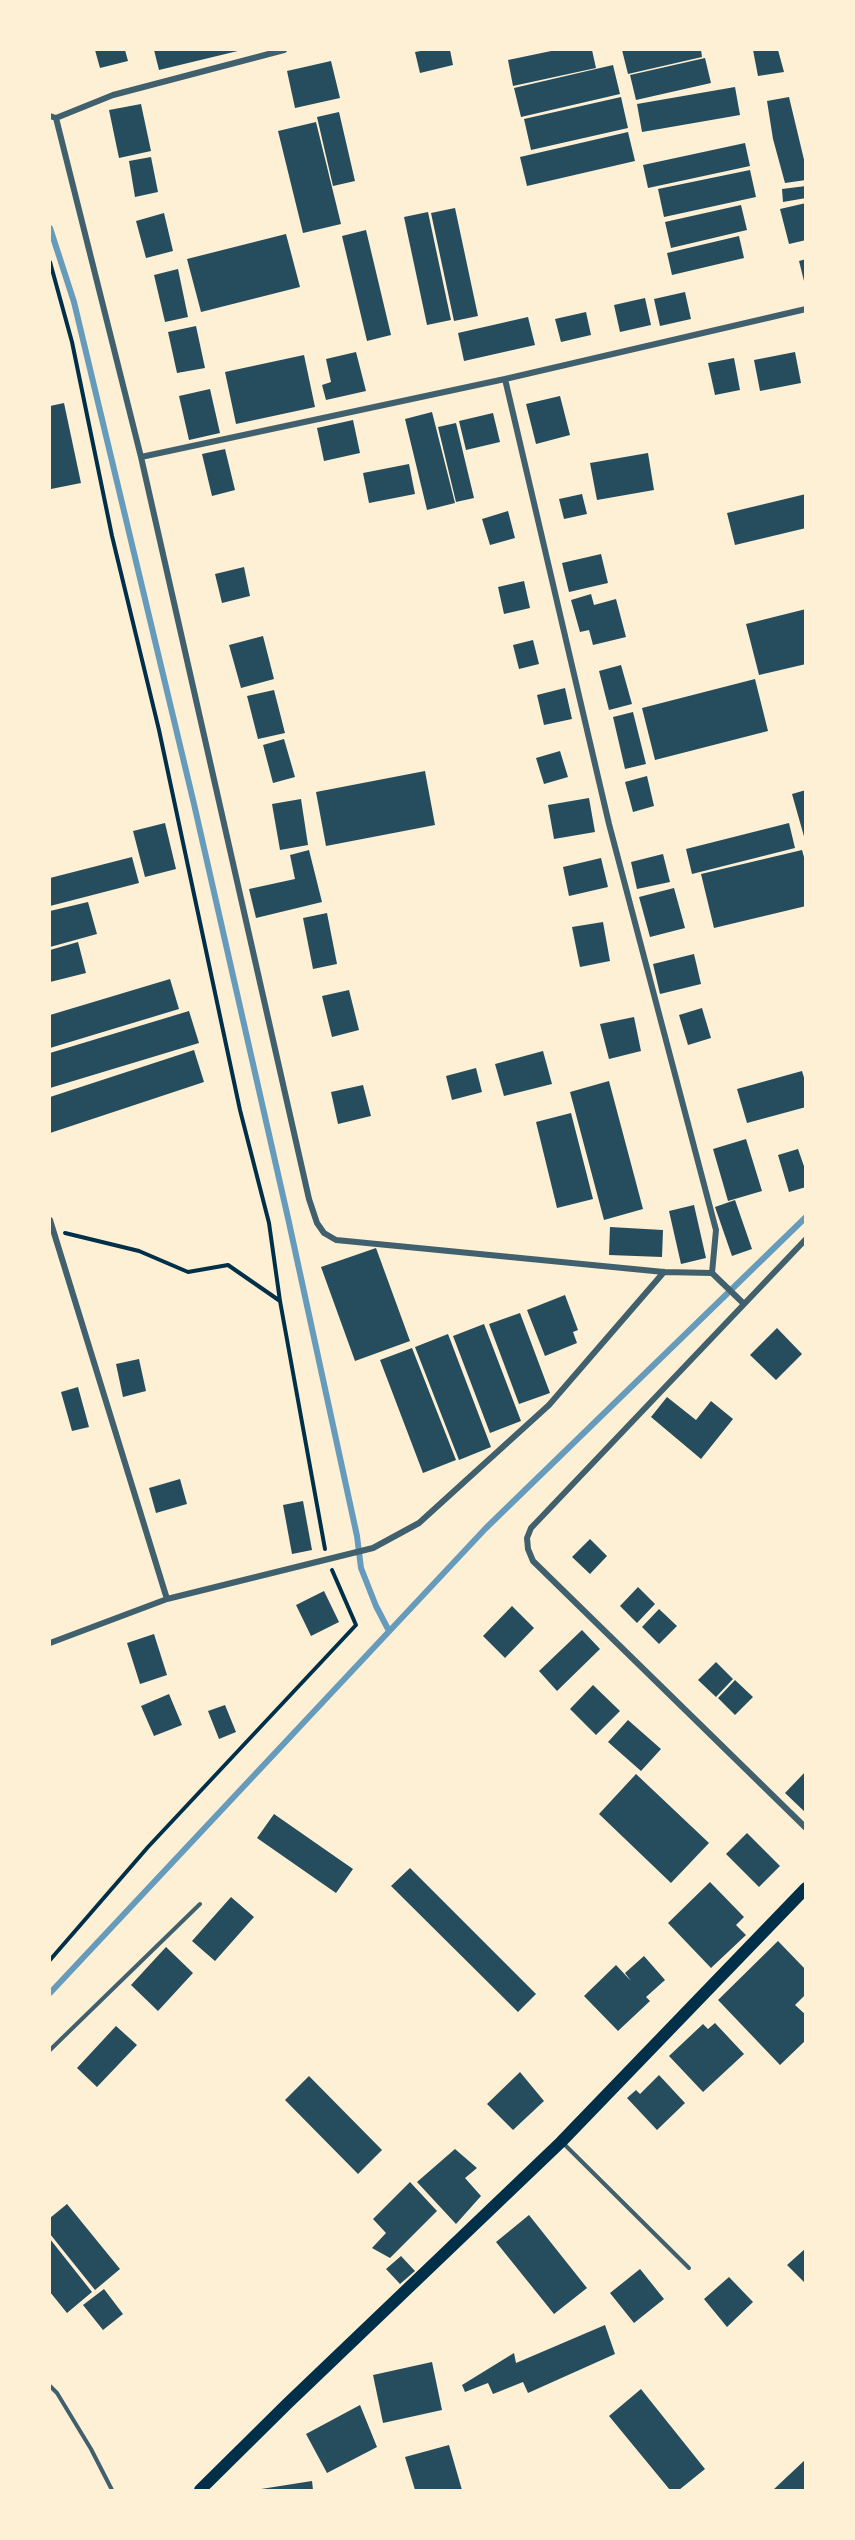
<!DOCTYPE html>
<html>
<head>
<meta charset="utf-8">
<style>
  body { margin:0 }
  #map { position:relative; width:855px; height:2540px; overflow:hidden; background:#fdf0d5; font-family:Literata,serif }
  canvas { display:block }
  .frame { position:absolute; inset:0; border:51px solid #fdf0d5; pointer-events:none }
</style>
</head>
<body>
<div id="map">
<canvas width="855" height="2540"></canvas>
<div class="frame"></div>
</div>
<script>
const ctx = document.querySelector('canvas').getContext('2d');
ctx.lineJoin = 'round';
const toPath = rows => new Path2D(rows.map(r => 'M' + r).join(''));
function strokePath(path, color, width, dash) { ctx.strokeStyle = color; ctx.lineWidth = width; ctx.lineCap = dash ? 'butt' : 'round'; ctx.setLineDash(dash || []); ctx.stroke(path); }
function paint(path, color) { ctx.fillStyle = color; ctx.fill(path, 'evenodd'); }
strokePath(toPath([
  [50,228,74,302,194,804,288,1218,357,1536,361,1568,376,1606,389,1631],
  [50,1993,486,1528,806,1217]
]), '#669bbc', 6);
paint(toPath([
  [95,50,125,50,128,61,100,68],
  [154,50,242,50,159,70],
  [426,50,450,50,453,65,420,73,415,52],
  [556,50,592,50,596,68,513,86,508,60],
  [622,50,701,50,702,57,628,74],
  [753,50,778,50,784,72,758,76],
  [705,58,711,83,636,100,630,75],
  [331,61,340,98,295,108,287,71],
  [613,65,620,94,521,117,514,88],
  [735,87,740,115,642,132,637,104],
  [621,97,628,128,531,150,524,119],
  [789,97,806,168,806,180,785,183,773,139,767,101],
  [141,104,151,151,119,158,109,110],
  [339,112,355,181,333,186,317,117],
  [316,122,341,224,303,233,278,131],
  [628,132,635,161,527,186,520,157],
  [745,143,750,166,648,188,643,165],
  [151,157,158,192,135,197,129,161],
  [750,170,756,197,664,217,658,189],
  [806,186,806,198,783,202,782,189],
  [806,203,806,240,789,244,780,209],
  [741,205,747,230,671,248,665,222],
  [455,208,478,316,454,321,431,213],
  [428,212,451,320,427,325,404,217],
  [164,213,173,251,146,258,136,221],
  [366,230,391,335,367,341,342,236],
  [286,234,300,287,201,312,187,259],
  [739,236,744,258,672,275,667,253],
  [806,259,806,285,805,285,799,261],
  [178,269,188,317,165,322,154,275],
  [685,292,691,319,660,326,654,299],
  [645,298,651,325,620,332,614,305],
  [586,312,591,335,561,342,555,319],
  [528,317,535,345,464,361,458,333],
  [196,326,205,368,177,373,168,332],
  [356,352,366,391,326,400,322,385,331,382,326,359],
  [795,352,801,383,760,391,754,360],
  [304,355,315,407,236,424,225,372],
  [734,358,740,390,715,395,708,363],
  [210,389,220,433,189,440,179,396],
  [560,396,570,435,536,444,526,404],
  [64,403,81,483,51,489,50,406],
  [432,412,455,503,427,510,405,419],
  [493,413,500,442,466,450,459,421],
  [353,420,360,453,324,461,317,428],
  [456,423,474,498,456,502,438,427],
  [225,449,235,490,212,496,202,454],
  [648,453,654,490,597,500,590,463],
  [409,464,415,494,369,503,363,473],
  [582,494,587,514,564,519,559,499],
  [806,494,806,528,735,545,727,513],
  [508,511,515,538,490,545,482,519],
  [601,554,608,583,569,592,562,563],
  [244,567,250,596,222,603,215,574],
  [524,581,530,608,504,614,498,587],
  [591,594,594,605,616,599,626,637,593,645,589,630,580,632,571,600],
  [806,609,806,664,759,675,746,624],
  [263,636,274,679,241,688,229,645],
  [533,640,539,664,519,669,513,645],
  [621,665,632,704,609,710,599,671],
  [755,679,768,731,655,760,642,708],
  [565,688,572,719,544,725,537,695],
  [274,690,285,733,258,739,247,696],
  [633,712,646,764,625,769,613,717],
  [284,739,295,777,273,783,263,745],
  [560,751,568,777,544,784,536,758],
  [425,771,435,825,326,846,316,792],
  [647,776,654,806,633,812,625,782],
  [806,790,806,840,805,840,792,794],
  [589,798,595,832,554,839,548,805],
  [301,799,308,845,280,850,272,804],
  [165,823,176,869,145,877,133,831],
  [789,823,795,848,692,874,686,849],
  [309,850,322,902,256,918,249,889,295,879,290,855],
  [802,850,806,864,806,906,714,928,701,874],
  [663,854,670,882,637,889,631,862],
  [132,857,139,883,50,906,50,878],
  [601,858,608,887,569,896,563,867],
  [674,888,685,928,650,937,639,897],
  [88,902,97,934,50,947,50,911],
  [327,913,337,964,313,969,303,918],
  [603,922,610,961,580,967,572,927],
  [78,942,86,973,50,982,50,950],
  [694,954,701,984,660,994,653,964],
  [170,979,179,1009,50,1048,50,1015],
  [349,990,359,1030,332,1037,322,996],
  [702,1008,711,1038,688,1045,679,1015],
  [189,1011,199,1043,50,1088,50,1053],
  [634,1017,641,1051,609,1059,600,1024],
  [194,1050,204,1082,50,1133,50,1097],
  [543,1051,552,1084,504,1096,495,1064],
  [476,1068,482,1092,452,1100,446,1076],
  [802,1071,806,1084,806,1107,747,1123,737,1089],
  [609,1081,643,1209,604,1220,570,1092],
  [363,1085,371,1116,338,1124,331,1092],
  [571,1113,593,1199,557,1208,536,1122],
  [746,1139,762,1191,728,1201,713,1149],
  [798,1149,806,1172,806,1187,789,1192,778,1155],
  [735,1200,752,1249,732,1256,715,1207],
  [694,1205,706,1258,681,1264,669,1211],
  [610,1227,663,1230,662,1257,609,1255],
  [376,1248,410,1341,355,1361,321,1267],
  [565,1295,578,1330,573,1332,577,1343,545,1356,527,1310],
  [520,1313,550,1393,519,1404,489,1324],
  [484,1324,521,1421,490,1433,453,1336],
  [777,1328,802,1354,776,1380,750,1355],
  [448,1334,491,1447,459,1460,415,1347],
  [412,1348,456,1460,423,1473,380,1360],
  [139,1359,146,1391,123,1397,116,1364],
  [78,1387,89,1427,72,1431,61,1392],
  [667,1397,696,1420,711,1401,733,1419,701,1459,651,1417],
  [180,1479,187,1504,156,1513,149,1488],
  [303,1501,312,1550,292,1554,283,1505],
  [590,1539,607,1556,590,1574,572,1557],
  [638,1587,655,1604,637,1623,620,1606],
  [324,1591,339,1622,311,1636,296,1605],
  [512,1606,534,1628,505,1658,483,1636],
  [659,1609,677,1626,659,1644,642,1627],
  [582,1630,600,1649,557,1691,539,1671],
  [154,1634,167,1675,140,1684,127,1643],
  [716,1662,733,1679,716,1697,698,1680],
  [735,1680,753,1697,735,1715,718,1698],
  [593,1685,620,1711,596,1735,570,1709],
  [169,1694,182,1725,154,1736,141,1706],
  [225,1705,236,1732,219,1739,208,1711],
  [628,1720,661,1749,641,1771,608,1742],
  [806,1771,806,1813,785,1793],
  [636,1774,709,1843,671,1883,599,1814],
  [274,1814,353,1869,336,1893,257,1838],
  [747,1833,780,1866,759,1887,726,1854],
  [410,1868,536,1994,518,2012,391,1886],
  [710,1882,744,1917,736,1925,746,1935,711,1968,668,1923],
  [231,1897,254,1917,215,1961,192,1941],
  [778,1941,806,1970,806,1994,795,2005,806,2015,806,2040,780,2065,718,2000],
  [166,1947,193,1973,158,2011,131,1985],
  [644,1956,665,1980,646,1997,650,2001,618,2031,584,1996,616,1965,631,1981,625,1973],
  [715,2023,744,2054,703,2092,669,2056,703,2024,708,2029],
  [116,2026,137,2045,97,2087,77,2068],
  [520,2072,544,2101,513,2130,487,2104],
  [659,2075,685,2103,657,2130,627,2098,636,2090,640,2094],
  [309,2076,382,2150,358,2174,285,2100],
  [455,2149,477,2168,465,2178,481,2196,456,2224,417,2182],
  [410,2182,437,2211,390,2258,372,2248,386,2233,373,2219],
  [67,2204,120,2269,95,2290,50,2234,50,2218],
  [529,2215,587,2288,554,2314,496,2242],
  [50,2239,92,2292,67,2313,50,2292],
  [806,2248,806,2284,787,2265],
  [401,2256,415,2271,400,2284,386,2269],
  [640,2269,664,2299,634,2323,610,2293],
  [729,2277,753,2302,727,2327,704,2299],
  [104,2289,123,2314,103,2330,83,2305],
  [605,2325,615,2354,528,2393,523,2382,493,2394,488,2383,465,2392,462,2385,514,2353,516,2363],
  [432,2362,442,2410,383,2423,373,2375],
  [641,2389,705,2469,679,2490,670,2490,609,2416],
  [360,2405,377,2447,327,2473,306,2434],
  [449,2445,462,2490,415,2490,405,2457],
  [806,2459,806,2490,773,2490],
  [312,2481,313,2490,261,2490,261,2489]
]), '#264d5e');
strokePath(toPath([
  [50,262,72,342,112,536,159,730,240,1110,269,1223,280,1301,325,1549],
  [65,1233,139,1251,188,1272,228,1265,280,1301],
  [50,1960,148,1847,356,1625,332,1570]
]), '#003049', 4);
strokePath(toPath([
  [50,2050,200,1904],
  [562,2142,689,2268],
  [50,2386,57,2393,91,2449,112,2490]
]), '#3f606c', 4);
strokePath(toPath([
  [50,116,56,118,141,457,309,1199,317,1223,324,1233,336,1240,664,1272,712,1273],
  [56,118,113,95,284,50],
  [505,379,609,824,716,1230,712,1273],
  [141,457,505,379,806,309],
  [50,1220,167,1599],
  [806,1239,531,1528,527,1538,528,1549,533,1561,806,1828],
  [712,1273,743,1303],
  [50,1643,167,1599,373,1548,419,1523,549,1405,664,1272]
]), '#3f606c', 6);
strokePath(toPath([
  [200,2490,287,2404,561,2142,806,1888]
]), '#003049', 12);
</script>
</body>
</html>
